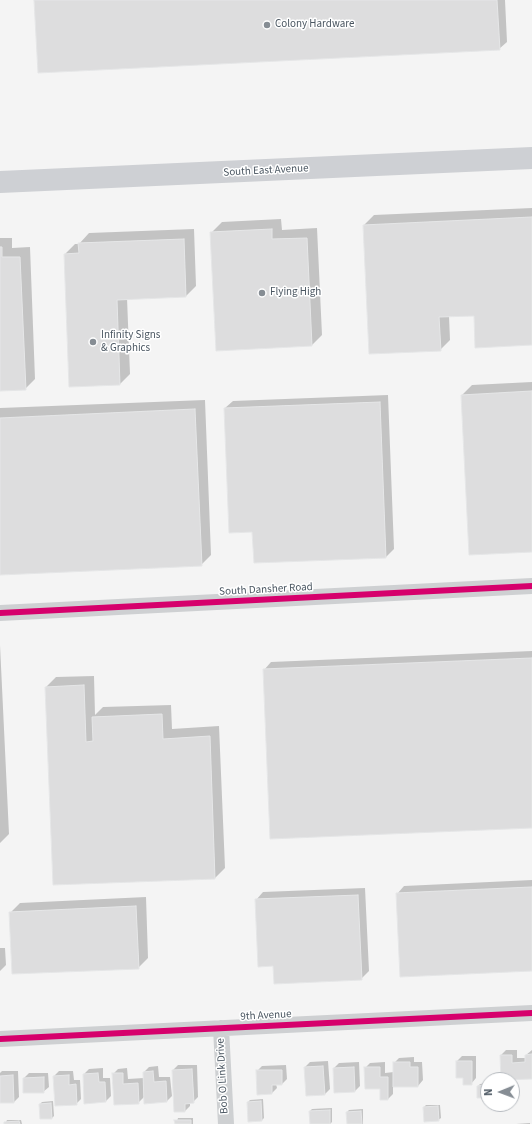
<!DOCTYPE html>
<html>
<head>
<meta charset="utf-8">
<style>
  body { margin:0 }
  #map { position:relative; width:532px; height:1124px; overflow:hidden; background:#f4f4f4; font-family:"Source Sans 3",sans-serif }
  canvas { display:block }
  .north { position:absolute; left:480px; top:1072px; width:40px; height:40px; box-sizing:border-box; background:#fff; border:1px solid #b7bbc0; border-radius:50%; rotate:269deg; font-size:11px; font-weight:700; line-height:16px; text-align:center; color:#4a5661 }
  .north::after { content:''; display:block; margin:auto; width:14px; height:18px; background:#868d94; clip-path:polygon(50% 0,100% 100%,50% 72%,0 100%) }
</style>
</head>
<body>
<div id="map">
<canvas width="532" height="1124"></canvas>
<div class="north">N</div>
</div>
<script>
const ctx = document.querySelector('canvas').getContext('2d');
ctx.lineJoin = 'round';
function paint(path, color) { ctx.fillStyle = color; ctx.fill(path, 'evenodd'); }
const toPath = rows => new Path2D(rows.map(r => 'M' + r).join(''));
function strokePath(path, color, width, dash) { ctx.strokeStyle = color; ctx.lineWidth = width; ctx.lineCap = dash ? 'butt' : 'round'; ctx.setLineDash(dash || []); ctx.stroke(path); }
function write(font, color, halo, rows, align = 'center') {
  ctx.font = font + ' "Source Sans 3",sans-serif'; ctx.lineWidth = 3; ctx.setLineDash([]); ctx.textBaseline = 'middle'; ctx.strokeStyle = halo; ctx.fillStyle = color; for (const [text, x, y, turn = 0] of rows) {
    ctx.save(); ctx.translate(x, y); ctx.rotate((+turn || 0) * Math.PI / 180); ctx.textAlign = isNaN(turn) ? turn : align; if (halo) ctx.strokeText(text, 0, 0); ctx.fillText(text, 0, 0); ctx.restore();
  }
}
paint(toPath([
  [35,0,505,0,507,42,499,49],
  [532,208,532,344,475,315,449,316,450,340,440,350,364,225,374,215],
  [281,219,282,230,317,228,322,335,312,345,217,350,212,232,222,222],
  [194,229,196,286,186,296,127,298,130,374,120,384,65,254,75,244,79,244,89,233],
  [0,238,12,238,12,248,30,247,35,379,25,389,0,390],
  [532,382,532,551,462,395,472,385],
  [388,395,394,549,386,557,253,531,225,408,233,401],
  [205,400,211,555,201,565,0,574,0,408],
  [0,645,9,834,0,843],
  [532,651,532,827,264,670,271,662],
  [94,676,95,715,103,707,171,705,172,729,219,726,225,868,215,878,54,884,46,687,56,677],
  [532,880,532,970,397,894,404,886],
  [365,888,369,971,361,979,274,965,256,900,263,892],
  [146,897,148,958,138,968,10,913,20,903],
  [0,948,5,948,6,965,0,971],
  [506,1050,517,1050,517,1058,526,1058,526,1055,532,1050,532,1078,501,1055],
  [462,1056,476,1056,476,1078,471,1084,464,1077,457,1061],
  [414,1057,414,1062,422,1062,423,1080,418,1086,393,1086,393,1094,388,1099,365,1068,370,1063,385,1062,385,1073,394,1072,394,1063,399,1058],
  [328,1061,330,1089,325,1094,305,1067,310,1062],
  [359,1062,360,1086,355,1091,334,1068,339,1063],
  [178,1065,197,1065,198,1097,193,1102,190,1103,190,1106,185,1111,175,1111,173,1070],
  [286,1065,287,1079,282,1084,276,1084,277,1088,272,1093,257,1071,262,1066],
  [158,1066,159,1077,170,1077,172,1096,167,1101,145,1096,138,1103,113,1074,118,1069,127,1068,128,1079,144,1078,144,1072,149,1067],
  [103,1068,103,1078,110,1078,111,1096,106,1101,84,1074,89,1069],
  [2,1071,18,1071,19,1097,14,1102,0,1102,0,1073],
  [59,1071,73,1071,74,1080,80,1080,81,1099,76,1104,54,1076],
  [29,1073,48,1073,49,1087,43,1092,24,1078],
  [488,1083,488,1096,487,1097,478,1086,480,1084],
  [263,1099,264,1118,262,1120,249,1121,248,1102,250,1100],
  [53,1101,54,1116,52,1118,40,1104,42,1102],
  [426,1105,440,1105,441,1118,438,1120,424,1107],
  [332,1108,332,1122,330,1124,311,1124,310,1111,312,1109],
  [363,1109,363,1124,348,1124,347,1112,349,1110],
  [178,1118,193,1118,193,1124,176,1124],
  [7,1120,21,1120,22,1124,5,1124],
  [530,1123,530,1124,515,1124,516,1124]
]), '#0003');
const building = toPath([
  [34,0,497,0,500,50,38,73,34,0],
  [532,217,532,345,475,348,474,316,439,317,441,351,369,354,363,225,532,217],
  [272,229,272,239,307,238,312,346,216,351,210,232,272,229],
  [184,239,186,297,117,300,120,385,69,387,64,254,79,253,78,243,184,239],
  [0,247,2,247,2,257,20,257,26,390,0,391,0,247],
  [532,391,532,552,469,555,461,395,532,391],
  [380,402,386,558,254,563,252,532,229,533,224,408,380,402],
  [195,409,202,566,0,575,0,418,195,409],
  [532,658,532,828,270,839,263,669,532,658],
  [84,685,86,742,93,741,92,717,162,714,163,739,210,736,215,879,53,885,45,687,84,685],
  [532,887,532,971,400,977,396,893,532,887],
  [358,895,362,980,274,984,273,966,258,967,255,899,358,895],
  [136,906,139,969,12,974,9,912,136,906],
  [532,1054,532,1079,501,1080,500,1055,512,1055,512,1063,525,1062,525,1055,532,1054],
  [456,1061,472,1061,472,1085,463,1085,463,1078,456,1078,456,1061],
  [393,1062,410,1062,410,1067,418,1067,418,1087,393,1087,393,1062],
  [323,1066,325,1095,306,1096,304,1067,323,1066],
  [354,1067,355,1092,334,1093,333,1068,354,1067],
  [364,1067,380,1067,380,1077,388,1077,388,1100,380,1100,380,1089,365,1089,364,1067],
  [192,1069,194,1103,185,1104,185,1112,174,1112,172,1070,192,1069],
  [256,1070,282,1070,282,1085,272,1085,272,1094,257,1095,256,1070],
  [153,1071,154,1082,166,1081,167,1102,144,1104,143,1072,153,1071],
  [98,1073,99,1082,105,1082,106,1102,84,1104,83,1074,98,1073],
  [112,1073,123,1073,123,1084,138,1083,139,1104,114,1105,112,1073],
  [13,1075,14,1103,0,1103,0,1076,13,1075],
  [69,1075,69,1085,76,1084,77,1105,55,1106,53,1076,69,1075],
  [44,1077,44,1093,23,1093,23,1078,44,1077],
  [487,1085,488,1098,477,1098,477,1086,487,1085],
  [261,1101,262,1121,248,1122,247,1102,261,1101],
  [51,1103,52,1119,40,1119,39,1104,51,1103],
  [438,1106,439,1121,424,1122,423,1107,438,1106],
  [330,1110,330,1124,310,1124,309,1111,330,1110],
  [361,1111,362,1124,347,1124,346,1112,361,1111],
  [174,1120,191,1120,191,1124,175,1124,174,1120],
  [19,1121,20,1124,4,1124,4,1122,19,1121]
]);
paint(building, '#ddddde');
strokePath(building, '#e5e6e7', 1);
strokePath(toPath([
  [0,613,532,586],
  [221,1028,226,1124],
  [0,1039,532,1013]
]), '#ced0d2', 16);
strokePath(toPath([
  [0,182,532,158]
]), '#ced0d4', 22);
strokePath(toPath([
  [0,613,532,586],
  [0,1039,532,1013]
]), '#d6006c', 6);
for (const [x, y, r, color] of [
  [267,25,4,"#868d94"],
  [262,293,4,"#868d94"],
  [93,342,4,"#868d94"]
]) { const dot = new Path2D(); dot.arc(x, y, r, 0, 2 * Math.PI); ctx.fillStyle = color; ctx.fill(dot); strokePath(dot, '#fff', 1.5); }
write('11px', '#4a5661', '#fff', [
  ["Colony Hardware",275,25],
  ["Flying High",270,293],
  ["Infinity Signs",101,336],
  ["& Graphics",101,349]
], 'left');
write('11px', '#4a5661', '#fff', [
  ["South East Avenue",266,171,-3],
  ["South Dansher Road",266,590,-3],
  ["9th Avenue",266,1016,-3],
  ["Bob O Link Drive",223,1076,-93]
]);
</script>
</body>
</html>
